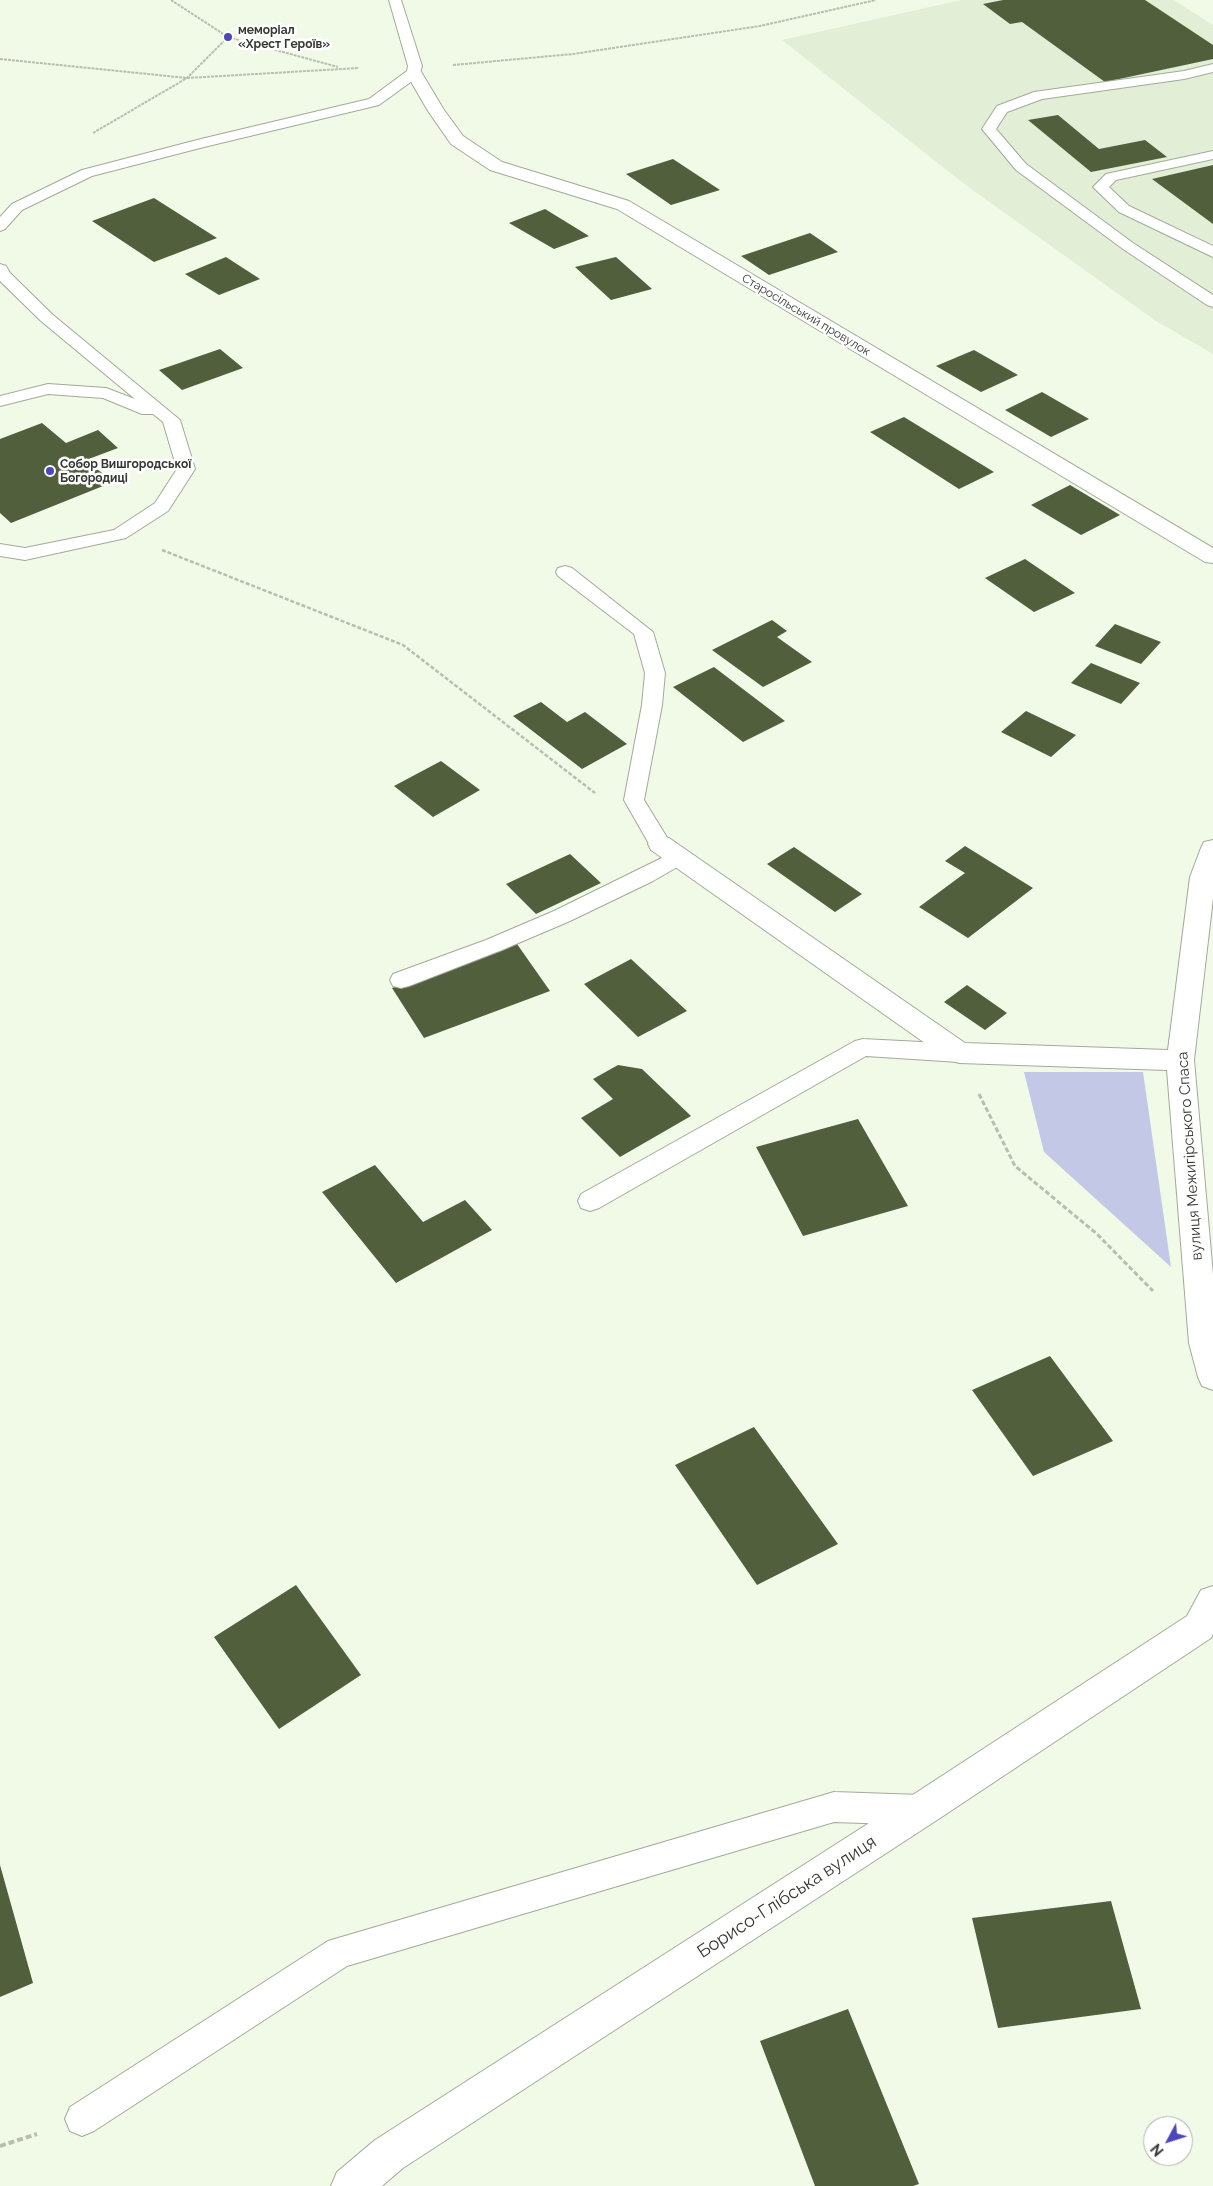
<!DOCTYPE html>
<html>
<head>
<meta charset="utf-8">
<style>
  body { margin:0 }
  #map { position:relative; width:1213px; height:2186px; overflow:hidden; background:#f1fae7; font-family:Raleway,sans-serif }
  canvas { display:block }
  .north { position:absolute; left:1143px; top:2116px; width:50px; height:50px; box-sizing:border-box; background:#fff; border:1px solid #aeb0ad; border-radius:50%; rotate:230deg; font-size:14px; font-weight:700; line-height:20px; text-align:center; color:#353932 }
  .north::after { content:''; display:block; margin:auto; width:18px; height:22px; background:#4e46bd; clip-path:polygon(50% 0,100% 100%,50% 72%,0 100%) }
</style>
</head>
<body>
<div id="map">
<canvas width="1213" height="2186"></canvas>
<div class="north">N</div>
</div>
<script>
const ctx = document.querySelector('canvas').getContext('2d');
ctx.lineJoin = 'round';
function paint(path, color) { ctx.fillStyle = color; ctx.fill(path, 'evenodd'); }
const toPath = rows => new Path2D(rows.map(r => 'M' + r).join(''));
function strokePath(path, color, width, dash) { ctx.strokeStyle = color; ctx.lineWidth = width; ctx.lineCap = dash ? 'butt' : 'round'; ctx.setLineDash(dash || []); ctx.stroke(path); }
function write(font, color, halo, rows, align = 'center') {
  ctx.font = font + ' Raleway,sans-serif'; ctx.lineWidth = 5; ctx.setLineDash([]); ctx.textBaseline = 'middle'; ctx.strokeStyle = halo; ctx.fillStyle = color; for (const [text, x, y, turn = 0] of rows) {
    ctx.save(); ctx.translate(x, y); ctx.rotate((+turn || 0) * Math.PI / 180); ctx.textAlign = isNaN(turn) ? turn : align; if (halo) ctx.strokeText(text, 0, 0); ctx.fillText(text, 0, 0); ctx.restore();
  }
}
paint(toPath([
  [961,0,1174,0,1213,25,1213,354,1156,321,963,183,782,40]
]), '#e2eed5');
paint(toPath([
  [1024,1072,1143,1072,1171,1267,1044,1152]
]), '#c4c8e7');
paint(toPath([
  [1003,0,1145,0,1213,45,1213,59,1105,82,1022,22,1010,24,983,4],
  [1058,115,1099,149,1145,140,1167,157,1091,172,1028,120],
  [673,159,720,190,671,205,626,174],
  [1213,165,1213,224,1152,179],
  [154,198,217,238,154,262,92,221],
  [545,209,589,236,554,249,509,223],
  [810,233,838,252,769,275,741,256],
  [226,257,260,279,219,295,185,274],
  [616,257,652,289,611,300,575,267],
  [220,349,243,368,182,390,159,370],
  [974,350,1018,375,981,392,936,366],
  [1042,392,1089,419,1051,437,1005,410],
  [904,417,994,472,959,489,870,432],
  [42,423,66,443,98,430,118,448,86,460,113,482,11,523,0,513,0,439],
  [1070,485,1120,515,1081,535,1031,505],
  [1025,559,1075,593,1034,612,985,578],
  [772,620,787,631,777,637,812,662,763,687,712,650],
  [1115,624,1161,642,1141,664,1095,646],
  [1091,663,1140,683,1121,704,1071,683],
  [714,667,785,721,743,742,673,687],
  [541,702,567,722,585,712,627,744,582,769,513,716],
  [1026,711,1076,735,1051,757,1001,732],
  [441,761,480,790,433,817,394,786],
  [965,846,1033,888,968,938,919,907,965,873,945,861],
  [794,847,862,894,835,912,767,864],
  [570,854,601,883,536,914,506,884],
  [517,944,550,991,424,1038,392,988],
  [631,959,687,1011,638,1037,584,984],
  [967,985,1007,1013,985,1030,944,1002],
  [618,1065,642,1069,691,1116,620,1157,581,1118,613,1099,593,1079],
  [858,1119,908,1206,803,1236,756,1147],
  [375,1165,423,1222,465,1200,492,1230,396,1283,322,1192],
  [1050,1356,1113,1441,1033,1476,972,1390],
  [754,1427,838,1544,757,1585,675,1465],
  [296,1585,361,1675,279,1729,214,1637],
  [0,1865,33,1983,0,1997],
  [1111,1901,1141,2009,998,2028,972,1918],
  [848,2009,919,2184,913,2186,815,2186,760,2041]
]), '#515f3d');
const service = toPath([
  [389,0,401,0,422,66,419,76,379,105,204,147,92,176,22,210,5,229,0,231,0,217,12,204,82,170,201,139,369,99,407,71,408,66,389,0],
  [1213,64,1213,72,1184,79,1042,99,1007,112,996,129,1026,164,1133,243,1213,295,1213,307,1207,305,1123,249,1016,170,982,129,997,106,1034,92,1184,71,1213,64],
  [1213,151,1213,159,1116,180,1109,187,1129,206,1213,246,1213,257,1119,212,1093,187,1106,174,1213,151],
  [0,264,6,266,10,273,53,315,180,420,195,469,168,511,126,538,25,560,0,556,0,544,25,548,114,530,155,503,177,469,163,422,153,414,142,414,103,398,48,394,0,406,0,396,48,384,106,388,135,399,41,321,0,281,0,264],
  [565,566,572,568,653,632,665,673,662,705,644,800,671,844,668,849,660,851,652,849,624,800,642,705,645,673,634,634,558,576,556,572,558,568,565,566],
  [678,850,686,852,689,857,686,862,653,881,570,921,502,950,409,986,401,988,393,986,390,980,393,974,486,940,554,911,678,850],
  [863,1039,959,1044,967,1047,971,1053,967,1059,959,1062,866,1056,599,1208,590,1211,581,1208,578,1201,581,1194,855,1041,863,1039],
  [834,1792,921,1795,932,1799,936,1810,932,1821,921,1825,834,1822,347,1966,94,2131,82,2136,70,2131,65,2119,70,2107,328,1941,834,1792]
]);
const minor = toPath([
  [414,68,420,70,444,110,463,136,502,162,629,201,1213,548,1213,563,1205,562,617,209,490,170,451,144,428,111,406,73,408,70,414,68],
  [660,836,669,838,965,1043,1168,1050,1190,877,1201,848,1204,842,1213,840,1213,898,1194,1060,1213,1275,1213,1390,1202,1386,1198,1377,1189,1343,1167,1070,959,1063,949,1060,651,850,648,844,651,838,660,836],
  [1213,1586,1213,1634,1211,1638,934,1822,403,2168,382,2186,331,2186,337,2172,375,2140,908,1798,1187,1616,1201,1590,1213,1586]
]);
strokePath(service, '#a2aa99', 2);
strokePath(minor, '#a2aa99', 2);
strokePath(toPath([
  [228,37,338,67],
  [0,59,187,78,359,68],
  [453,65,573,54,760,26,876,0],
  [93,133,187,78,228,37,171,0]
]), '#b7beaf', 2, [3, 1]);
strokePath(toPath([
  [162,550,403,645,595,793]
]), '#b7beaf', 2.5, [4, 2]);
strokePath(toPath([
  [979,1094,1015,1166,1097,1234,1153,1291]
]), '#b7beaf', 3, [5, 2.5]);
strokePath(toPath([
  [0,2146,37,2134]
]), '#b7beaf', 4, [6, 3]);
paint(service, '#fff');
paint(minor, '#fff');
for (const [x, y, r, color] of [
  [228,37,5,"#4e46bd"],
  [50,471,5,"#4e46bd"]
]) { const dot = new Path2D(); dot.arc(x, y, r, 0, 2 * Math.PI); ctx.fillStyle = color; ctx.fill(dot); strokePath(dot, '#fff', 2); }
write('bold 12px', '#353932', '#fff', [
  ["меморіал",238,30],
  ["«Хрест Героїв»",238,44],
  ["Собор Вишгородської",60,464],
  ["Богородиці",60,478]
], 'left');
write('12px', '#353932', '#fff', [
  ["Старосільський провулок",806,315,31]
]);
write('15px', '#353932', '#fff', [
  ["вулиця Межигірського Спаса",1190,1156,-94]
]);
write('18px', '#353932', '#fff', [
  ["Борисо-Глібська вулиця",787,1897,-33]
]);
</script>
</body>
</html>
